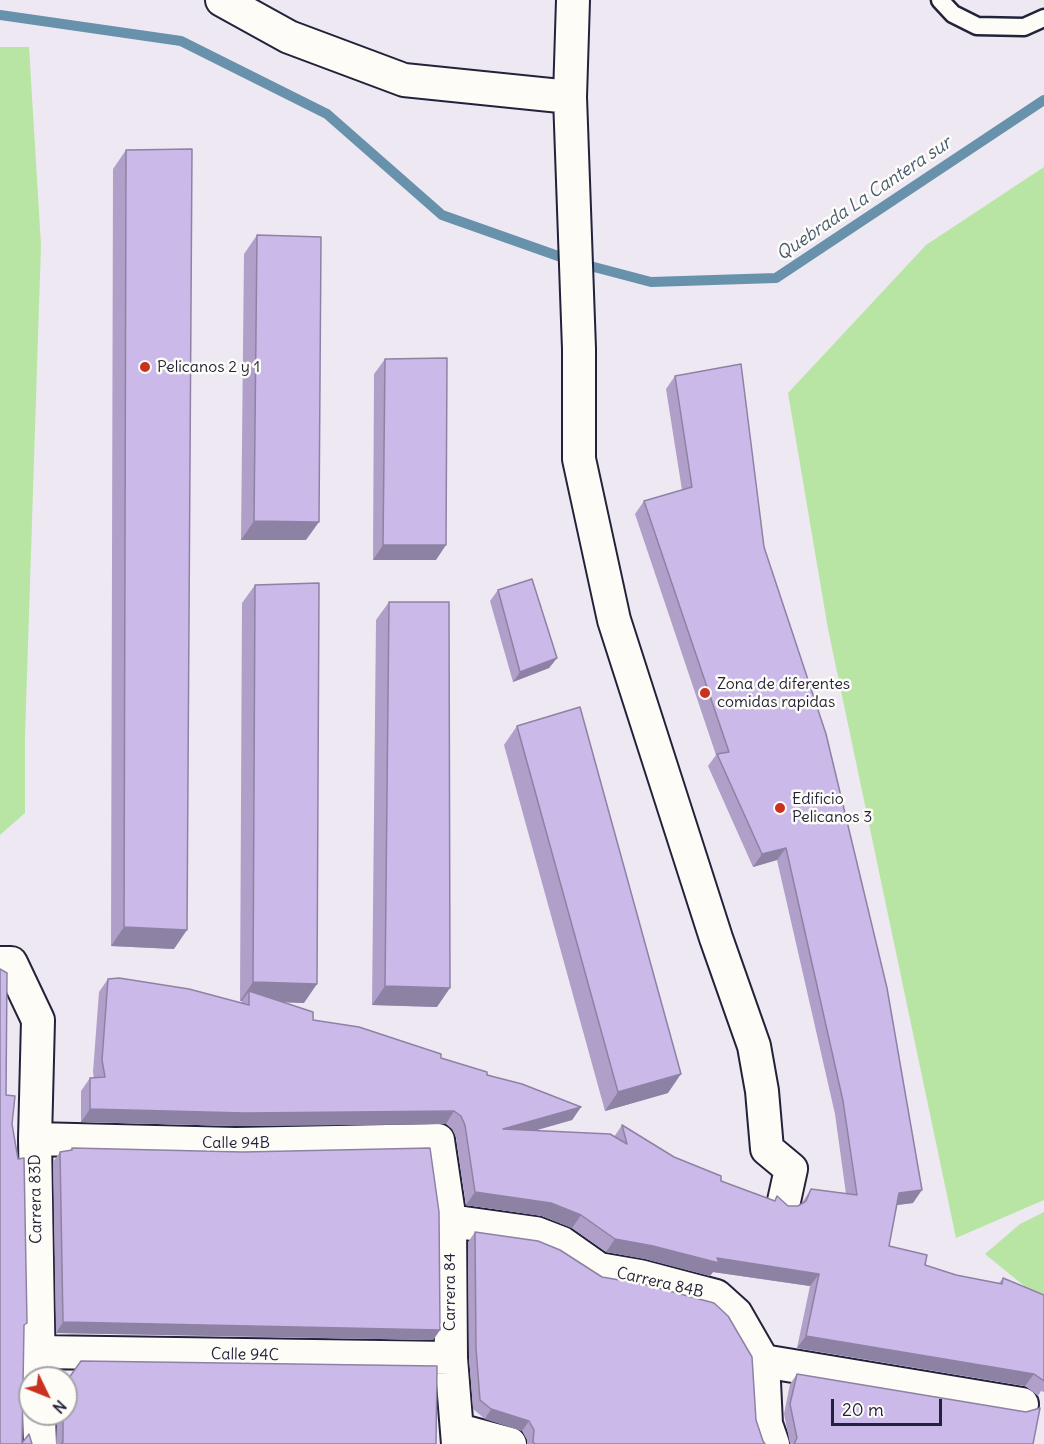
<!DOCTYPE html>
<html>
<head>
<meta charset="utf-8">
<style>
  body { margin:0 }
  #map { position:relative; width:1044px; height:1444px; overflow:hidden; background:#eee8f3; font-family:Delius,sans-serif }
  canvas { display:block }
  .north { position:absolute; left:18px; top:1366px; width:60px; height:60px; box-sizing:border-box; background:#fdfcf7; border:2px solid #a5a5ac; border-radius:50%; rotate:133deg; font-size:16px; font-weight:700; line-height:24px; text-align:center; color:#22223b }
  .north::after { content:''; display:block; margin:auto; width:21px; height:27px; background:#c8321e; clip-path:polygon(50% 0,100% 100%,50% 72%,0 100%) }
  .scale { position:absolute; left:831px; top:1399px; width:111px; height:27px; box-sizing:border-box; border:3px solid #22223b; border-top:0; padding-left:8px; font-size:18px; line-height:21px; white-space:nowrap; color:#22223b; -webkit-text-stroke:4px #fdfcf7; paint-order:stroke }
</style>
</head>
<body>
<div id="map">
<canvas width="1044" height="1444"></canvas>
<div class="north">N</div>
<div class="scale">20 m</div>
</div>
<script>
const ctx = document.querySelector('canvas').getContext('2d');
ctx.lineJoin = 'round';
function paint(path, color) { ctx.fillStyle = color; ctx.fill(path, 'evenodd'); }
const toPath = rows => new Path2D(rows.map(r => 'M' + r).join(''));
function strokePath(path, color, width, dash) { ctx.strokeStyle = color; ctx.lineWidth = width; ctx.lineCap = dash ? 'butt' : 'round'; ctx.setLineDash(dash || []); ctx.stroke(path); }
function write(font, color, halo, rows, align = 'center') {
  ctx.font = font + ' Delius,sans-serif'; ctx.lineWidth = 5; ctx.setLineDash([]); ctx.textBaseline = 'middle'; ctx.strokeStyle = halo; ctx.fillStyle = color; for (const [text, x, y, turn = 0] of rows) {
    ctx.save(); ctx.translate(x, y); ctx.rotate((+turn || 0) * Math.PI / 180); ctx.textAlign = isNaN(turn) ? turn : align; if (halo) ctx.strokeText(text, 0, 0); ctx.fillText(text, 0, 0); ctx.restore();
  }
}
paint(toPath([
  [0,47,29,47,41,245,25,736,25,813,0,835],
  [1044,167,1044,1200,956,1238,828,629,788,393,926,245],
  [1044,1212,1044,1296,1028,1289,985,1254,1020,1224]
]), '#b8e5a4');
strokePath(toPath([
  [0,15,181,41,327,114,442,215,575,262,651,282,776,278,1044,100]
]), '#6891ac', 10);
const service = toPath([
  [940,0,953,14,977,26,1024,27,1044,18]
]);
const minor = toPath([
  [222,0,289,37,404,80,570,97],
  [573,0,570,97,579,349,579,459,614,620,716,938,754,1046,762,1091,767,1149,791,1169,784,1201],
  [0,963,11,963,38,1020,35,1139,39,1378],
  [35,1139,236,1144,438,1140,450,1221,451,1358,458,1444],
  [450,1221,536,1233,562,1243,599,1269,640,1276,716,1296,736,1314,763,1361,766,1424,773,1444],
  [38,1352,451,1358],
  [763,1361,1022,1404],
  [39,1414,40,1444],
  [458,1430,510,1444]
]);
strokePath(service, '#22223b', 21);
strokePath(minor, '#22223b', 36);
strokePath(service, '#fdfcf7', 16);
strokePath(minor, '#fdfcf7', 32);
paint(toPath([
  [126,150,174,949,111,946,113,169],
  [257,235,306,540,241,540,244,254],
  [385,359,436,560,373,560,374,374],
  [675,376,764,547,913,1203,897,1205,889,1246,925,1265,956,1275,999,1283,1003,1278,1044,1295,1044,1392,1041,1391,1038,1396,1025,1386,797,1348,810,1286,713,1272,710,1276,645,1259,606,1252,572,1228,542,1216,466,1205,456,1137,452,1129,446,1124,236,1126,81,1122,81,1091,90,1078,94,1078,93,1072,99,992,108,979,241,1003,242,1001,240,1001,242,603,255,585,304,1003,282,1002,313,1020,441,1058,581,1107,572,1120,534,1131,614,1137,622,1125,674,1157,721,1181,774,1201,777,1196,788,1206,798,1206,802,1203,811,1189,846,1194,835,1114,777,860,753,867,708,766,716,755,635,514,644,501,682,490,666,389],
  [498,590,557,658,549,668,513,682,490,601],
  [389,602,437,1007,372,1005,376,620],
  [517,726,668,1093,605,1111,504,745],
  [72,1148,440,1330,433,1340,56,1333,53,1162,60,1152,69,1151],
  [475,1232,756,1420,763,1441,765,1444,527,1444,527,1440,522,1431,485,1419,473,1409,469,1357,468,1242],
  [797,1374,1033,1444,790,1444,784,1414,790,1384],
  [57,1414,66,1414,436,1444,56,1444]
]), '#af9fc9');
paint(toPath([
  [254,521,319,522,306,540,241,540],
  [383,545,446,545,436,560,373,560],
  [557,658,549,668,513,682,520,672],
  [786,848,777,860,753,867,762,854],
  [124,927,187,930,174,949,111,946],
  [253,982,317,984,304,1003,249,1001,249,991,242,1001,240,1001],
  [385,986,450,988,437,1007,372,1005],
  [681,1074,668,1093,605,1111,618,1092],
  [581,1107,572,1120,494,1142,503,1129],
  [90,1109,454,1111,446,1124,236,1126,81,1122],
  [922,1190,913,1203,890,1206,899,1193],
  [475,1192,551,1203,581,1215,572,1228,542,1216,466,1205],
  [615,1239,717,1258,819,1274,810,1286,713,1272,710,1276,645,1259,606,1252],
  [63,1322,440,1330,433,1340,56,1333],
  [806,1336,1034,1374,1025,1386,797,1348],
  [491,1409,529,1421,522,1431,485,1419]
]), '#8e82a4');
const building = toPath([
  [192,149,187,930,124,927,126,150,192,149],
  [257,235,321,237,319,522,254,521,257,235],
  [447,358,446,545,383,545,385,359,447,358],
  [741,364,764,547,826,734,887,988,922,1190,899,1193,889,1246,927,1255,925,1265,956,1275,1002,1284,1003,1278,1044,1295,1044,1381,1034,1374,806,1336,819,1274,717,1258,719,1263,653,1246,615,1239,581,1215,551,1203,475,1192,465,1125,461,1116,454,1111,245,1113,90,1109,90,1078,105,1077,102,1060,108,979,119,978,189,989,249,1005,249,991,313,1012,313,1020,359,1027,441,1054,441,1058,487,1072,487,1075,522,1084,581,1107,503,1129,610,1134,627,1144,622,1125,674,1157,721,1176,721,1181,775,1201,777,1196,788,1206,798,1206,806,1201,811,1189,857,1195,843,1101,786,848,762,854,717,754,729,752,644,501,692,487,675,376,741,364],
  [532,579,557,658,520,672,498,590,532,579],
  [319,583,317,984,253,982,255,585,319,583],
  [389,602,449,602,450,988,385,986,389,602],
  [580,707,681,1074,618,1092,517,726,580,707],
  [0,969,7,973,6,1095,15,1096,12,1124,18,1159,24,1158,27,1323,24,1325,22,1443,29,1434,32,1444,0,1444,0,969],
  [72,1148,243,1152,430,1148,439,1212,440,1330,63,1322,60,1152,72,1150,72,1148],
  [475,1232,538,1241,560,1250,602,1277,643,1284,714,1303,728,1316,752,1357,756,1420,763,1441,765,1444,535,1444,533,1442,534,1430,529,1421,491,1409,480,1400,476,1348,475,1232],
  [81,1361,437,1366,436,1444,61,1444,63,1442,63,1414,66,1414,66,1382,81,1361],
  [797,1374,1026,1412,1040,1408,1033,1444,794,1444,797,1438,790,1404,797,1374]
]);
paint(building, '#cbb9ea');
strokePath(building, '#8e82a4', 1.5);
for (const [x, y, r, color] of [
  [145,367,6,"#c8321e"],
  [705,693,6,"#c8321e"],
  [780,808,6,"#c8321e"]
]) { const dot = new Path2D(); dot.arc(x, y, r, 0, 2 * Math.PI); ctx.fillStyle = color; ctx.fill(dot); strokePath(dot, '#fdfcf7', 2); }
write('16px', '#22223b', '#fdfcf7', [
  ["Pelicanos 2 y 1",157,367],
  ["Zona de diferentes",717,684],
  ["comidas rapidas",717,702],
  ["Edificio",792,799],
  ["Pelicanos 3",792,817]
], 'left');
write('16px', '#22223b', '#fdfcf7', [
  ["Calle 94B",236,1143],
  ["Carrera 83D",36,1199,-91],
  ["Carrera 84B",660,1283,13],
  ["Carrera 84",450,1292,-90],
  ["Calle 94C",245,1355,1]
]);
write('italic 18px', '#455a74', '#fdfcf7', [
  ["Quebrada La Cantera sur",864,199,-34]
]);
</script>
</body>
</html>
